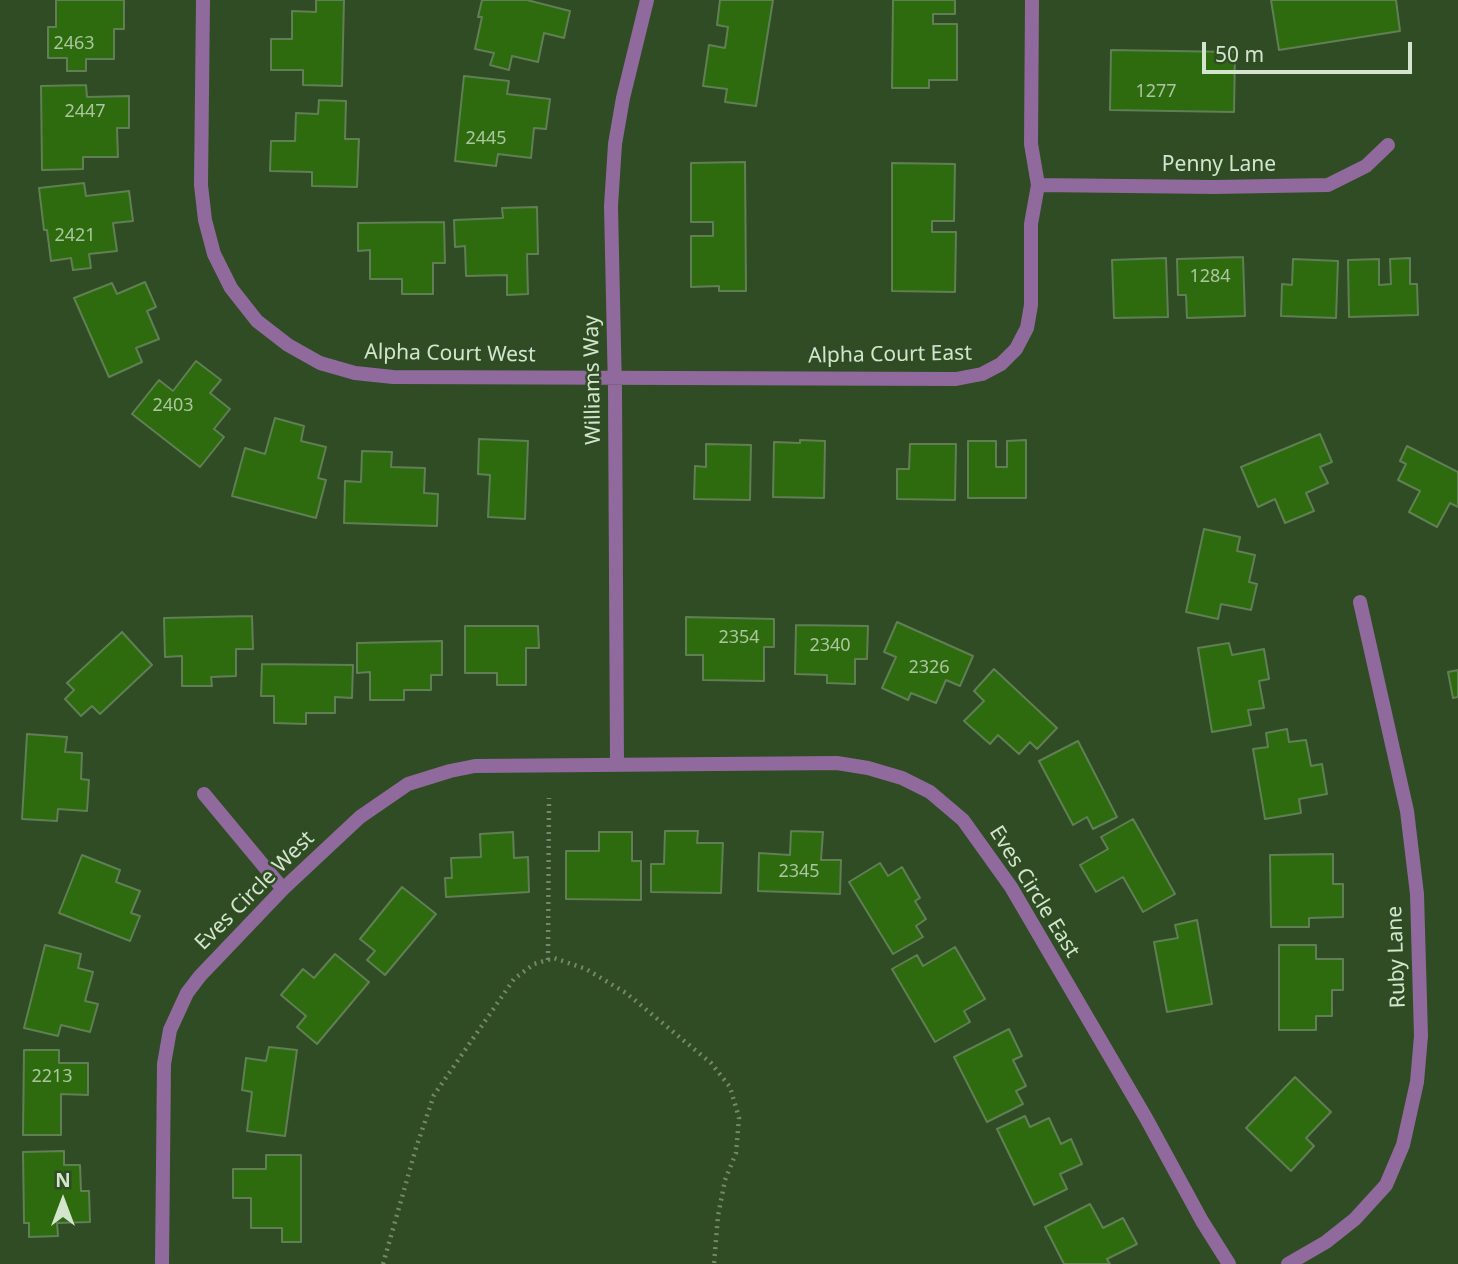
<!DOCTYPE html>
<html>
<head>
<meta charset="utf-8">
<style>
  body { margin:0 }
  #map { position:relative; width:1458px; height:1264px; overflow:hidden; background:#2f4c24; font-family:"Noto Sans",sans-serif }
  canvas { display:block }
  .north { position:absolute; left:28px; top:1166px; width:70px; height:70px; -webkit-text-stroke:5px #2f4c24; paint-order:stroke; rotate:0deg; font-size:19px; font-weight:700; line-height:28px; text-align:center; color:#d3e5cd }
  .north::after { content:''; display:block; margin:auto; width:24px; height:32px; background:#d3e5cd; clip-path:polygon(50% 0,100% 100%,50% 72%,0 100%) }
  .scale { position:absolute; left:1202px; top:42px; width:210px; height:32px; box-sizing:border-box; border:4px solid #d3e5cd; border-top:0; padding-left:9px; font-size:21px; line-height:24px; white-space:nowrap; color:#d3e5cd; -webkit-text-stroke:5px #2f4c24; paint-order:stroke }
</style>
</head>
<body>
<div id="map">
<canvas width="1458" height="1264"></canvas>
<div class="north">N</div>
<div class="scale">50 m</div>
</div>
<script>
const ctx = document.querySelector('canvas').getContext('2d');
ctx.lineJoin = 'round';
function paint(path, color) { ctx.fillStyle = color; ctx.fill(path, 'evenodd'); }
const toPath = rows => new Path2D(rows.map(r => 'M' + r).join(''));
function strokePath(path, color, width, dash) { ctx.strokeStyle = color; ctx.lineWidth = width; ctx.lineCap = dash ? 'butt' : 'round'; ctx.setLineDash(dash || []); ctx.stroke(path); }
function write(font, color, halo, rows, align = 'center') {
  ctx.font = font + ' "Noto Sans",sans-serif'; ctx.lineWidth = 5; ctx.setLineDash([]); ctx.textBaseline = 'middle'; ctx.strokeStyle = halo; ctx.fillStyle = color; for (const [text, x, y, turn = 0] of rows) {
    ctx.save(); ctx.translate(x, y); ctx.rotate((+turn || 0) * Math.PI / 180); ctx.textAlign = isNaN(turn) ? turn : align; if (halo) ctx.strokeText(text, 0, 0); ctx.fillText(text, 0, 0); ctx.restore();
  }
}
const building = toPath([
  [56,0,124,0,124,29,114,29,114,59,86,59,86,71,67,71,67,58,48,58,48,27,56,27,56,0],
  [316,0,344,0,342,86,303,85,303,70,271,70,271,39,292,39,292,11,316,12,316,0],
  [482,0,527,0,570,11,564,38,544,33,538,62,512,56,509,70,490,65,494,53,475,49,482,17,478,17,482,0],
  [720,0,773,0,756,106,725,102,727,89,703,86,709,45,725,48,728,27,717,25,720,0],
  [893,0,955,0,955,14,933,14,933,24,957,24,957,80,929,80,929,88,892,88,893,0],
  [1271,0,1396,0,1400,31,1279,50,1271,0],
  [1111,50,1235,52,1234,112,1110,110,1111,50],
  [464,76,509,81,507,94,550,99,546,129,534,128,531,158,498,154,496,166,455,161,464,76],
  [86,85,87,97,129,96,129,128,117,128,118,157,83,157,83,169,42,170,41,86,86,85],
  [319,100,346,101,345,139,359,139,357,187,312,186,312,172,270,171,271,141,295,141,296,113,318,114,319,100],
  [745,162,746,291,719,291,719,286,691,287,691,236,713,236,713,222,691,222,691,163,745,162],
  [892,163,955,164,954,221,932,221,932,232,956,232,955,292,892,291,892,163],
  [84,183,86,196,129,191,133,221,113,223,117,251,89,254,91,268,73,270,71,258,51,261,47,230,44,230,39,188,84,183],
  [537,207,538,254,527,254,528,294,507,295,507,275,466,276,465,246,455,247,454,220,503,218,502,208,537,207],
  [444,222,445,263,433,263,433,294,402,294,402,279,370,279,370,250,358,251,358,223,444,222],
  [1243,257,1245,316,1187,318,1186,295,1178,295,1177,259,1243,257],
  [1166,258,1168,317,1114,318,1112,260,1166,258],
  [1410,258,1410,284,1417,284,1418,315,1349,317,1348,260,1379,259,1379,285,1391,284,1390,259,1410,258],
  [1293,259,1338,261,1336,318,1281,316,1282,284,1292,285,1293,259],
  [145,282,156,307,147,311,159,339,136,348,142,362,109,377,74,298,112,283,117,294,145,282],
  [196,361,221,380,210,393,230,409,214,429,224,437,200,467,132,414,159,380,173,391,196,361],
  [275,418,304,426,301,441,326,447,318,478,326,480,316,518,232,496,245,448,265,454,275,418],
  [1320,434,1332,462,1320,467,1328,483,1306,493,1314,511,1285,523,1275,499,1258,507,1241,467,1320,434],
  [479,439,528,441,525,519,488,517,490,475,478,474,479,439],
  [800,440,825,441,824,498,773,497,774,442,800,443,800,440],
  [1026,440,1026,498,968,498,968,441,996,441,996,467,1007,467,1007,441,1026,440],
  [706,444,751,445,750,500,694,499,695,466,706,467,706,444],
  [910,444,956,444,955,500,897,499,897,469,909,469,910,444],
  [1407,446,1458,472,1458,507,1450,503,1437,527,1409,512,1420,491,1398,480,1406,464,1400,461,1407,446],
  [362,451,392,452,391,467,425,468,424,493,438,494,437,526,344,523,345,481,361,482,362,451],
  [1204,529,1240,537,1237,551,1255,555,1249,582,1257,584,1251,610,1221,604,1218,619,1186,612,1204,529],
  [252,616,253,649,236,649,236,676,211,677,212,686,182,686,182,656,165,657,164,618,252,616],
  [686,617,774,619,774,647,764,647,764,681,703,680,703,655,686,655,686,617],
  [897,622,973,656,960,686,946,680,936,703,911,693,908,700,882,688,896,657,884,652,897,622],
  [796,625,868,626,867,659,855,659,855,684,827,683,827,675,795,674,796,625],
  [465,626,538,626,539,648,526,648,526,685,497,685,497,673,465,673,465,626],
  [122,632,152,665,100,714,92,706,81,716,65,699,74,690,67,683,122,632],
  [442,641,442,675,431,675,431,690,404,690,404,700,370,700,370,672,357,673,357,643,442,641],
  [1229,643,1232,655,1264,649,1269,679,1259,681,1264,708,1248,710,1251,725,1212,732,1198,648,1229,643],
  [262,664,353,665,352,698,335,697,335,713,306,713,306,724,274,723,274,696,261,696,262,664],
  [994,669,1057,728,1037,749,1030,742,1019,754,998,735,990,744,964,721,984,701,974,691,994,669],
  [1458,670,1458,697,1453,698,1448,672,1458,670],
  [1287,729,1289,742,1306,740,1311,766,1322,764,1327,794,1299,799,1301,813,1265,819,1253,749,1268,747,1266,733,1287,729],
  [27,734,67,737,65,752,82,753,81,779,89,780,87,811,58,809,57,821,22,819,27,734],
  [1078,741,1117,817,1093,829,1087,817,1073,825,1039,761,1078,741],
  [1133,819,1175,894,1143,912,1123,877,1096,892,1080,865,1108,849,1101,837,1133,819],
  [665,831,698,831,697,843,723,843,721,893,651,892,651,864,664,864,665,831],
  [791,831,823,832,821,860,841,860,840,894,758,891,759,853,790,855,791,831],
  [513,832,514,858,528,857,529,892,446,897,445,878,452,878,451,858,481,857,480,834,513,832],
  [599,832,632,832,632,861,641,861,641,900,566,899,566,851,599,851,599,832],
  [1333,854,1333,884,1343,884,1343,917,1309,918,1309,927,1271,927,1270,855,1333,854],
  [82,855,120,870,116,882,140,891,131,913,140,916,130,941,59,913,82,855],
  [880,863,888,876,902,867,920,898,915,901,926,919,916,926,923,937,893,954,849,882,880,863],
  [402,887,436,914,385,975,367,960,375,951,360,939,402,887],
  [1197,920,1212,1004,1167,1012,1154,942,1178,938,1175,925,1197,920],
  [45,945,81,954,78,968,93,972,85,1001,98,1004,90,1032,61,1025,58,1036,24,1028,45,945],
  [1279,945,1316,945,1316,959,1343,959,1343,990,1332,990,1332,1016,1316,1016,1316,1030,1279,1030,1279,945],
  [955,947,985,999,964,1011,970,1022,935,1042,892,969,917,955,923,966,955,947],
  [335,954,369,982,317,1044,297,1027,306,1016,281,995,303,969,314,978,335,954],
  [1009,1029,1022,1056,1013,1060,1026,1086,1016,1091,1023,1104,987,1122,954,1057,1009,1029],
  [269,1047,297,1050,285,1136,247,1131,252,1092,242,1090,246,1058,266,1061,269,1047],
  [24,1050,59,1050,59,1063,88,1063,88,1095,61,1094,61,1135,23,1135,24,1050],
  [1295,1077,1331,1112,1306,1138,1314,1146,1291,1171,1246,1128,1295,1077],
  [1025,1116,1030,1127,1049,1118,1061,1144,1071,1139,1082,1164,1060,1174,1067,1189,1034,1205,997,1129,1025,1116],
  [64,1151,64,1165,80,1165,81,1191,89,1191,90,1222,57,1223,58,1236,29,1237,29,1223,24,1223,23,1152,64,1151],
  [266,1155,301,1155,301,1242,282,1242,282,1228,251,1228,251,1198,233,1198,233,1169,266,1169,266,1155],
  [1090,1204,1103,1228,1123,1218,1137,1244,1107,1259,1110,1264,1064,1264,1045,1227,1090,1204]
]);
paint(building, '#2e6b0f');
strokePath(building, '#607f55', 2);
strokePath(toPath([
  [548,960,549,798],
  [383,1264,416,1148,434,1095,514,979,534,964,554,958,586,969,626,993,711,1063,730,1087,739,1118,736,1153,725,1180,718,1216,714,1264]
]), '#718a68', 4.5, [2, 5]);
strokePath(toPath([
  [203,0,201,185,205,220,214,254,231,288,257,321,288,345,320,363,355,373,393,377,956,379,982,374,1001,364,1016,349,1027,328,1031,305,1031,224,1038,185,1031,144,1032,0],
  [1038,185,1214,187,1328,185,1366,166,1388,145],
  [617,763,615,391,611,206,615,144,623,98,647,0],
  [204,794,283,889],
  [162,1264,164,1064,170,1030,187,993,200,976,283,889,360,817,408,784,450,771,475,766,837,763,868,768,902,778,930,792,963,820,1011,887,1146,1118,1202,1221,1229,1264],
  [1288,1264,1326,1242,1355,1219,1386,1185,1403,1145,1417,1082,1421,1036,1417,894,1407,811,1360,602]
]), '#906a9d', 14);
write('18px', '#aac69e', null, [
  ["2463",74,44],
  ["1277",1156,92],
  ["2447",85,112],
  ["2445",486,139],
  ["2421",75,236],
  ["1284",1210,277],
  ["2403",173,406],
  ["2354",739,638],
  ["2340",830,646],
  ["2326",929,668],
  ["2345",799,872],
  ["2213",52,1077]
]);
write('21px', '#d3e5cd', '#2f4c24', [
  ["Penny Lane",1219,165],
  ["Alpha Court West",450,354,1],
  ["Alpha Court East",890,355,-1],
  ["Williams Way",593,380,-91],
  ["Eves Circle West",255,891,-45],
  ["Eves Circle East",1034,892,58],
  ["Ruby Lane",1397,957,-92]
]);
</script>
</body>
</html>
